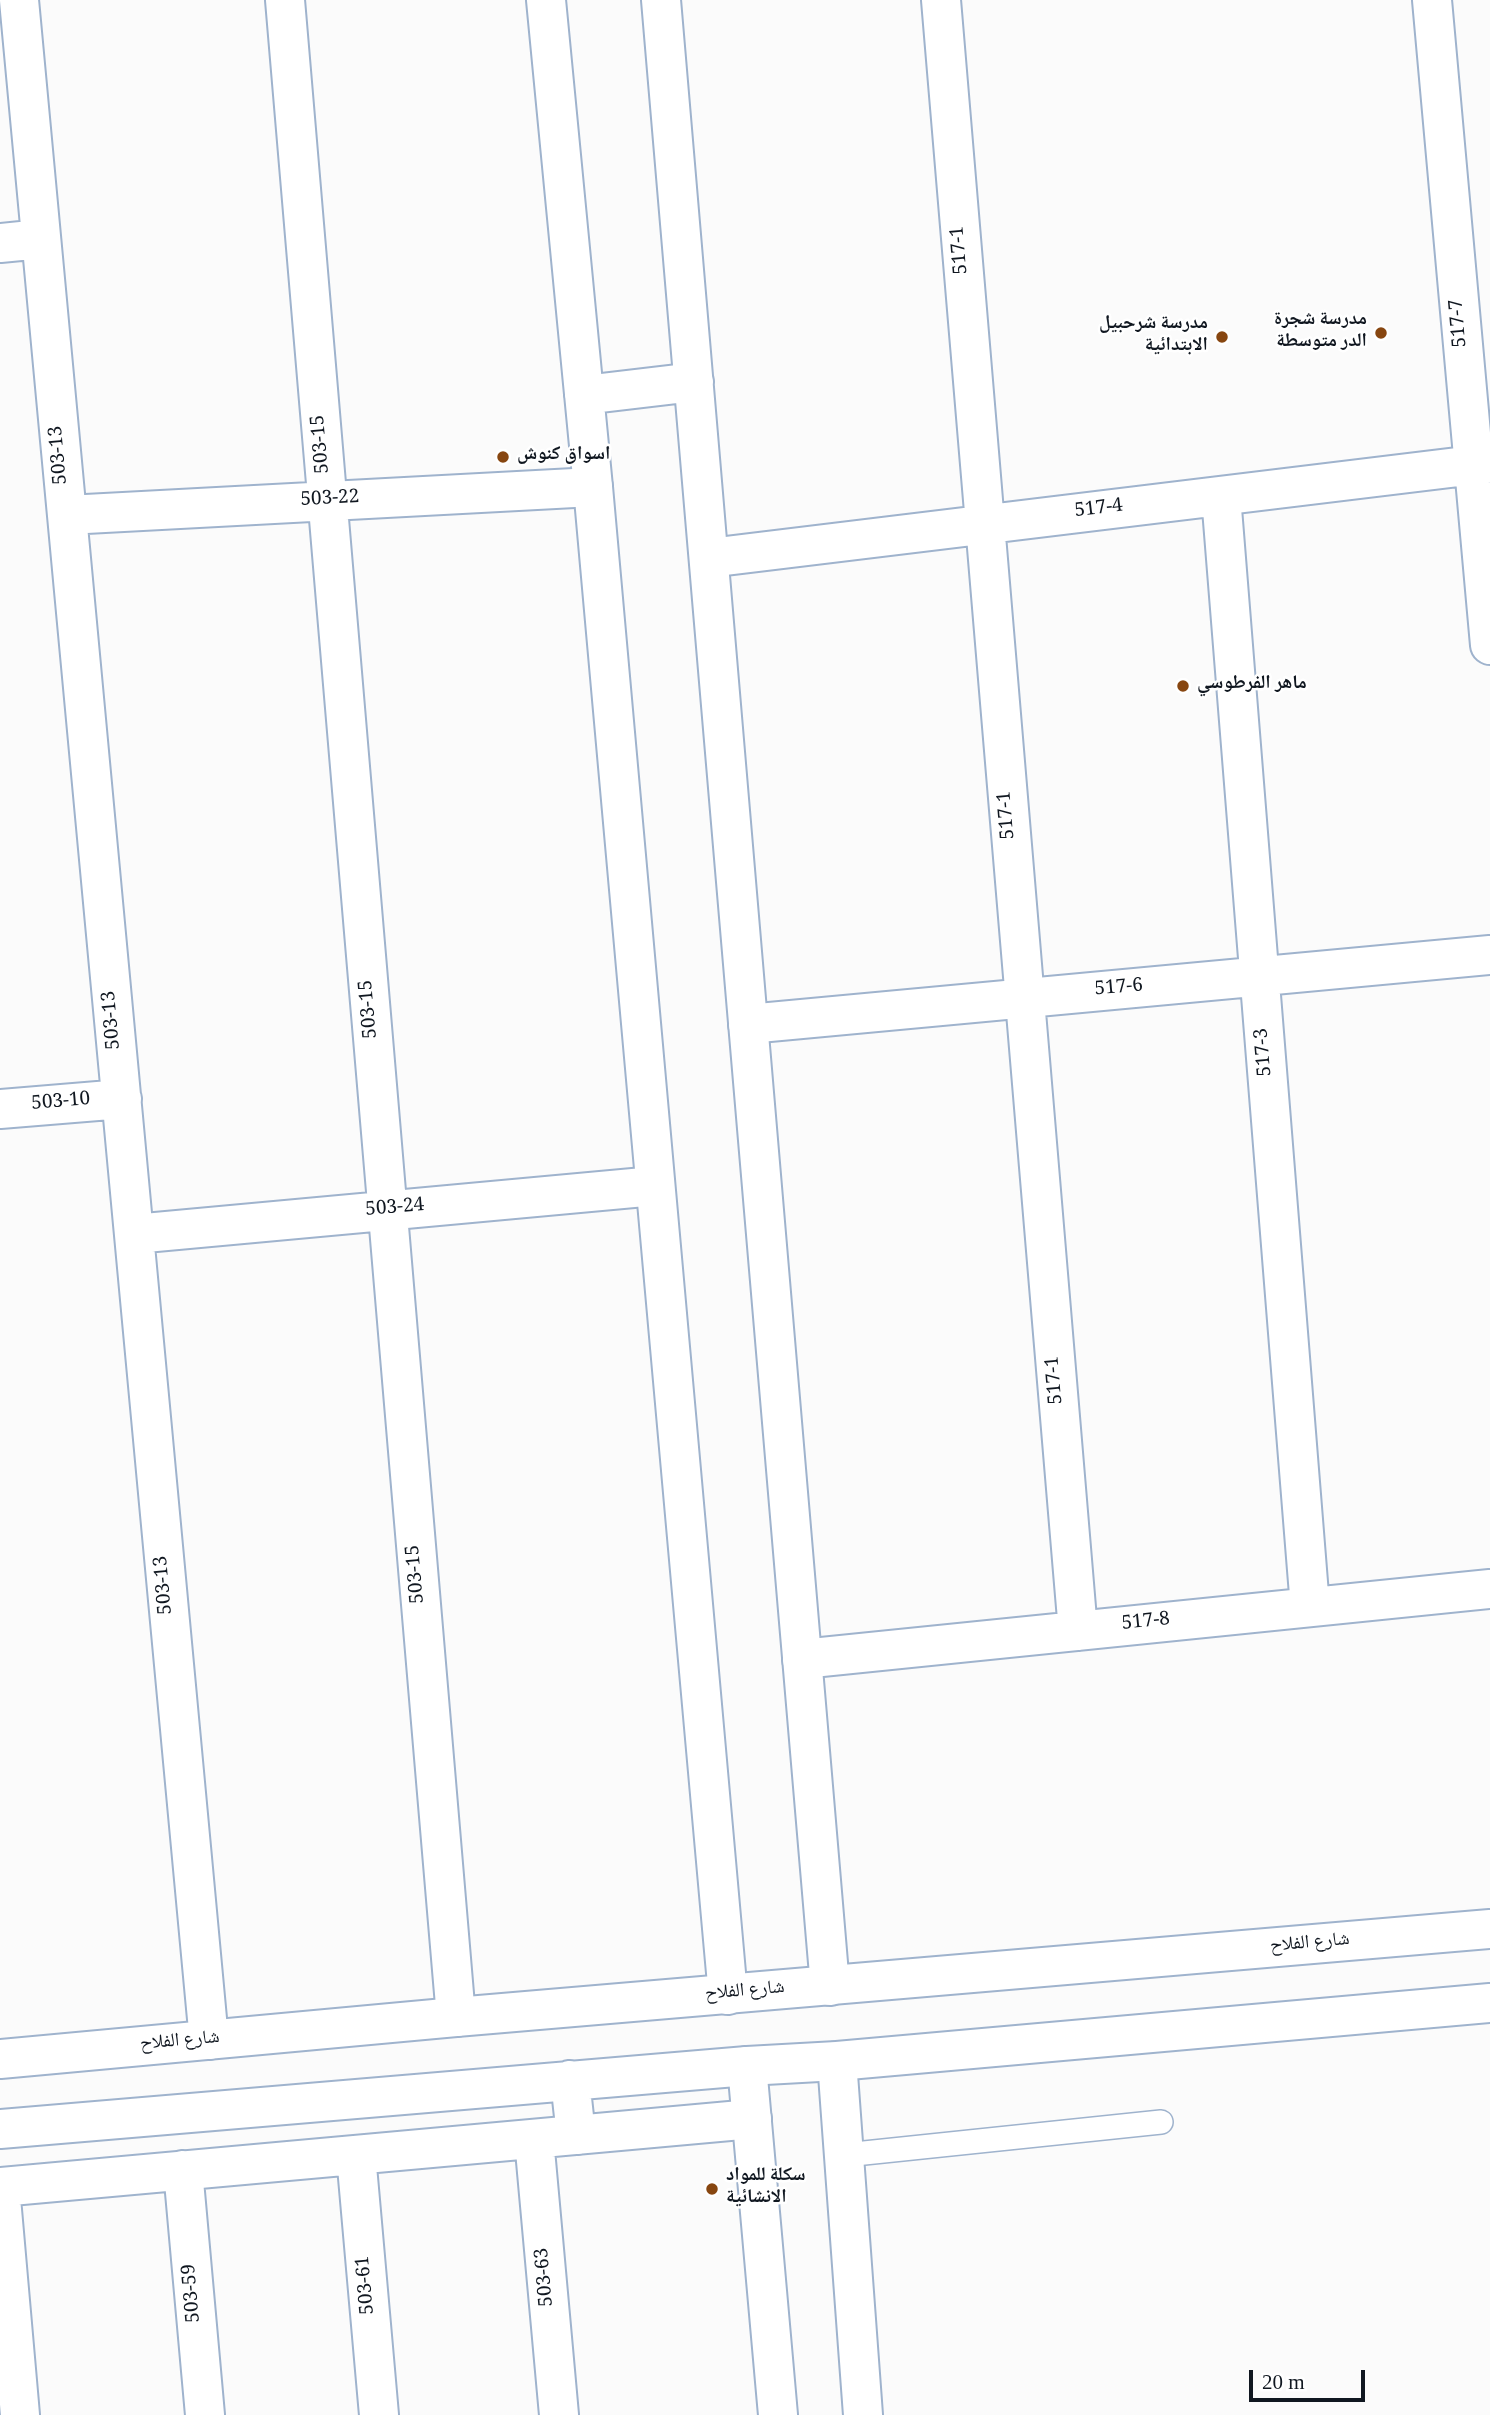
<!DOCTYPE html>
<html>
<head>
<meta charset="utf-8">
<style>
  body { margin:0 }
  #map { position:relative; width:1490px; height:2415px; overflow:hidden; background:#fbfbfb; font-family:Georgia,serif }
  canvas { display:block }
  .scale { position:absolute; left:1249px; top:2370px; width:116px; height:32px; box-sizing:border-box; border:4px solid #101720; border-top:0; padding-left:9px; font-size:21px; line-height:24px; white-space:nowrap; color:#101720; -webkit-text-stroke:5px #fff; paint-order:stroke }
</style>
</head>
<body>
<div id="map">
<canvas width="1490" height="2415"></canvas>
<div class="scale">20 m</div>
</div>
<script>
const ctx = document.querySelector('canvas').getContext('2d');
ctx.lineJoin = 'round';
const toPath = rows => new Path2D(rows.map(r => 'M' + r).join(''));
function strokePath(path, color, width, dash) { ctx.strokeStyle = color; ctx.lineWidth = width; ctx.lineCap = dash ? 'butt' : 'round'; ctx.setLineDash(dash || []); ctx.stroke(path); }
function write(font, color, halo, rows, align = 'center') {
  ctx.font = font + ' Georgia,"Noto Naskh Arabic",serif'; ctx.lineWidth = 5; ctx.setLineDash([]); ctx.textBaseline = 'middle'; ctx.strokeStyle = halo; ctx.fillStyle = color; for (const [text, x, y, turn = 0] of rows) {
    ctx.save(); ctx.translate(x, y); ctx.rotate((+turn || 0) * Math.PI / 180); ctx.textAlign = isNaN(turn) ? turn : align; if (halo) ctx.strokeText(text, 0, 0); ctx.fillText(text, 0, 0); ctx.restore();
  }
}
const service = toPath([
  [845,2155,1161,2122]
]);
const minor = toPath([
  [19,0,209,2040],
  [285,0,456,2017],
  [941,0,1078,1631],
  [1432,0,1490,645],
  [0,243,41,239],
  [1221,496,1310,1607],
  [67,515,593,487],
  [709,558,1490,463],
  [748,1024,1490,955],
  [0,1109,122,1099],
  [134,1234,655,1186],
  [802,1659,1490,1589],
  [534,2139,559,2415],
  [356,2155,379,2415],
  [183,2170,205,2415],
  [0,2187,752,2119],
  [0,2187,20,2415]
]);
const tertiary = toPath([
  [546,0,593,487,728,1995],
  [661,0,830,1986],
  [584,395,694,382],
  [837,2061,863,2415],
  [747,2066,778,2415]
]);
const secondary = toPath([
  [0,2059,456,2017,1490,1929],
  [570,2080,576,2135],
  [0,2129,747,2066,837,2061,1490,2003]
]);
strokePath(service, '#9fb3cd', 26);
strokePath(minor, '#9fb3cd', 42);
strokePath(tertiary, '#9fb3cd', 42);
strokePath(secondary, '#9fb3cd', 42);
strokePath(service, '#fff', 23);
strokePath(minor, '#fff', 38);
strokePath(tertiary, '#fff', 38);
strokePath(secondary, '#fff', 38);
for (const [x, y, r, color] of [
  [1381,333,7,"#874610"],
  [1222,337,7,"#874610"],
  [503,457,7,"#874610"],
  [1183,686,7,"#874610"],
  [712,2189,7,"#874610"]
]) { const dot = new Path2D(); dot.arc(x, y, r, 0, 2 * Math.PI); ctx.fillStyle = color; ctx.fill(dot); strokePath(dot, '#fff', 2.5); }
write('19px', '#101720', '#fff', [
  ["517-1",962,250,-95],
  ["517-7",1461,323,-95],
  ["503-15",323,444,-95],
  ["503-13",61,455,-95],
  ["503-22",330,501,-3],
  ["517-4",1099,511,-7],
  ["517-1",1009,815,-95],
  ["517-6",1119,990,-5],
  ["503-15",371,1009,-95],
  ["503-13",114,1020,-95],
  ["517-3",1266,1052,-95],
  ["503-10",61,1104,-5],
  ["503-24",395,1210,-5],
  ["517-1",1057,1380,-95],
  ["503-15",418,1574,-95],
  ["503-13",166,1585,-95],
  ["517-8",1146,1624,-6],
  ["شارع الفلاح",1310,1945,-5],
  ["شارع الفلاح",745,1993,-5],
  ["شارع الفلاح",180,2043,-5],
  ["503-63",547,2277,-95],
  ["503-61",368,2285,-95],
  ["503-59",194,2293,-95]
]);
write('bold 19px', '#101720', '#fff', [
  ["مدرسة شجرة",1367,322,"right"],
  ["الدر متوسطة",1367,344,"right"],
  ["مدرسة شرحبيل",1208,326,"right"],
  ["الابتدائية",1208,348,"right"],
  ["اسواق كنوش",517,457],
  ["ماهر الفرطوسي",1197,686],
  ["سكلة للمواد",726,2178],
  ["الانشائية",726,2200]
], 'left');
</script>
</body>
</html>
